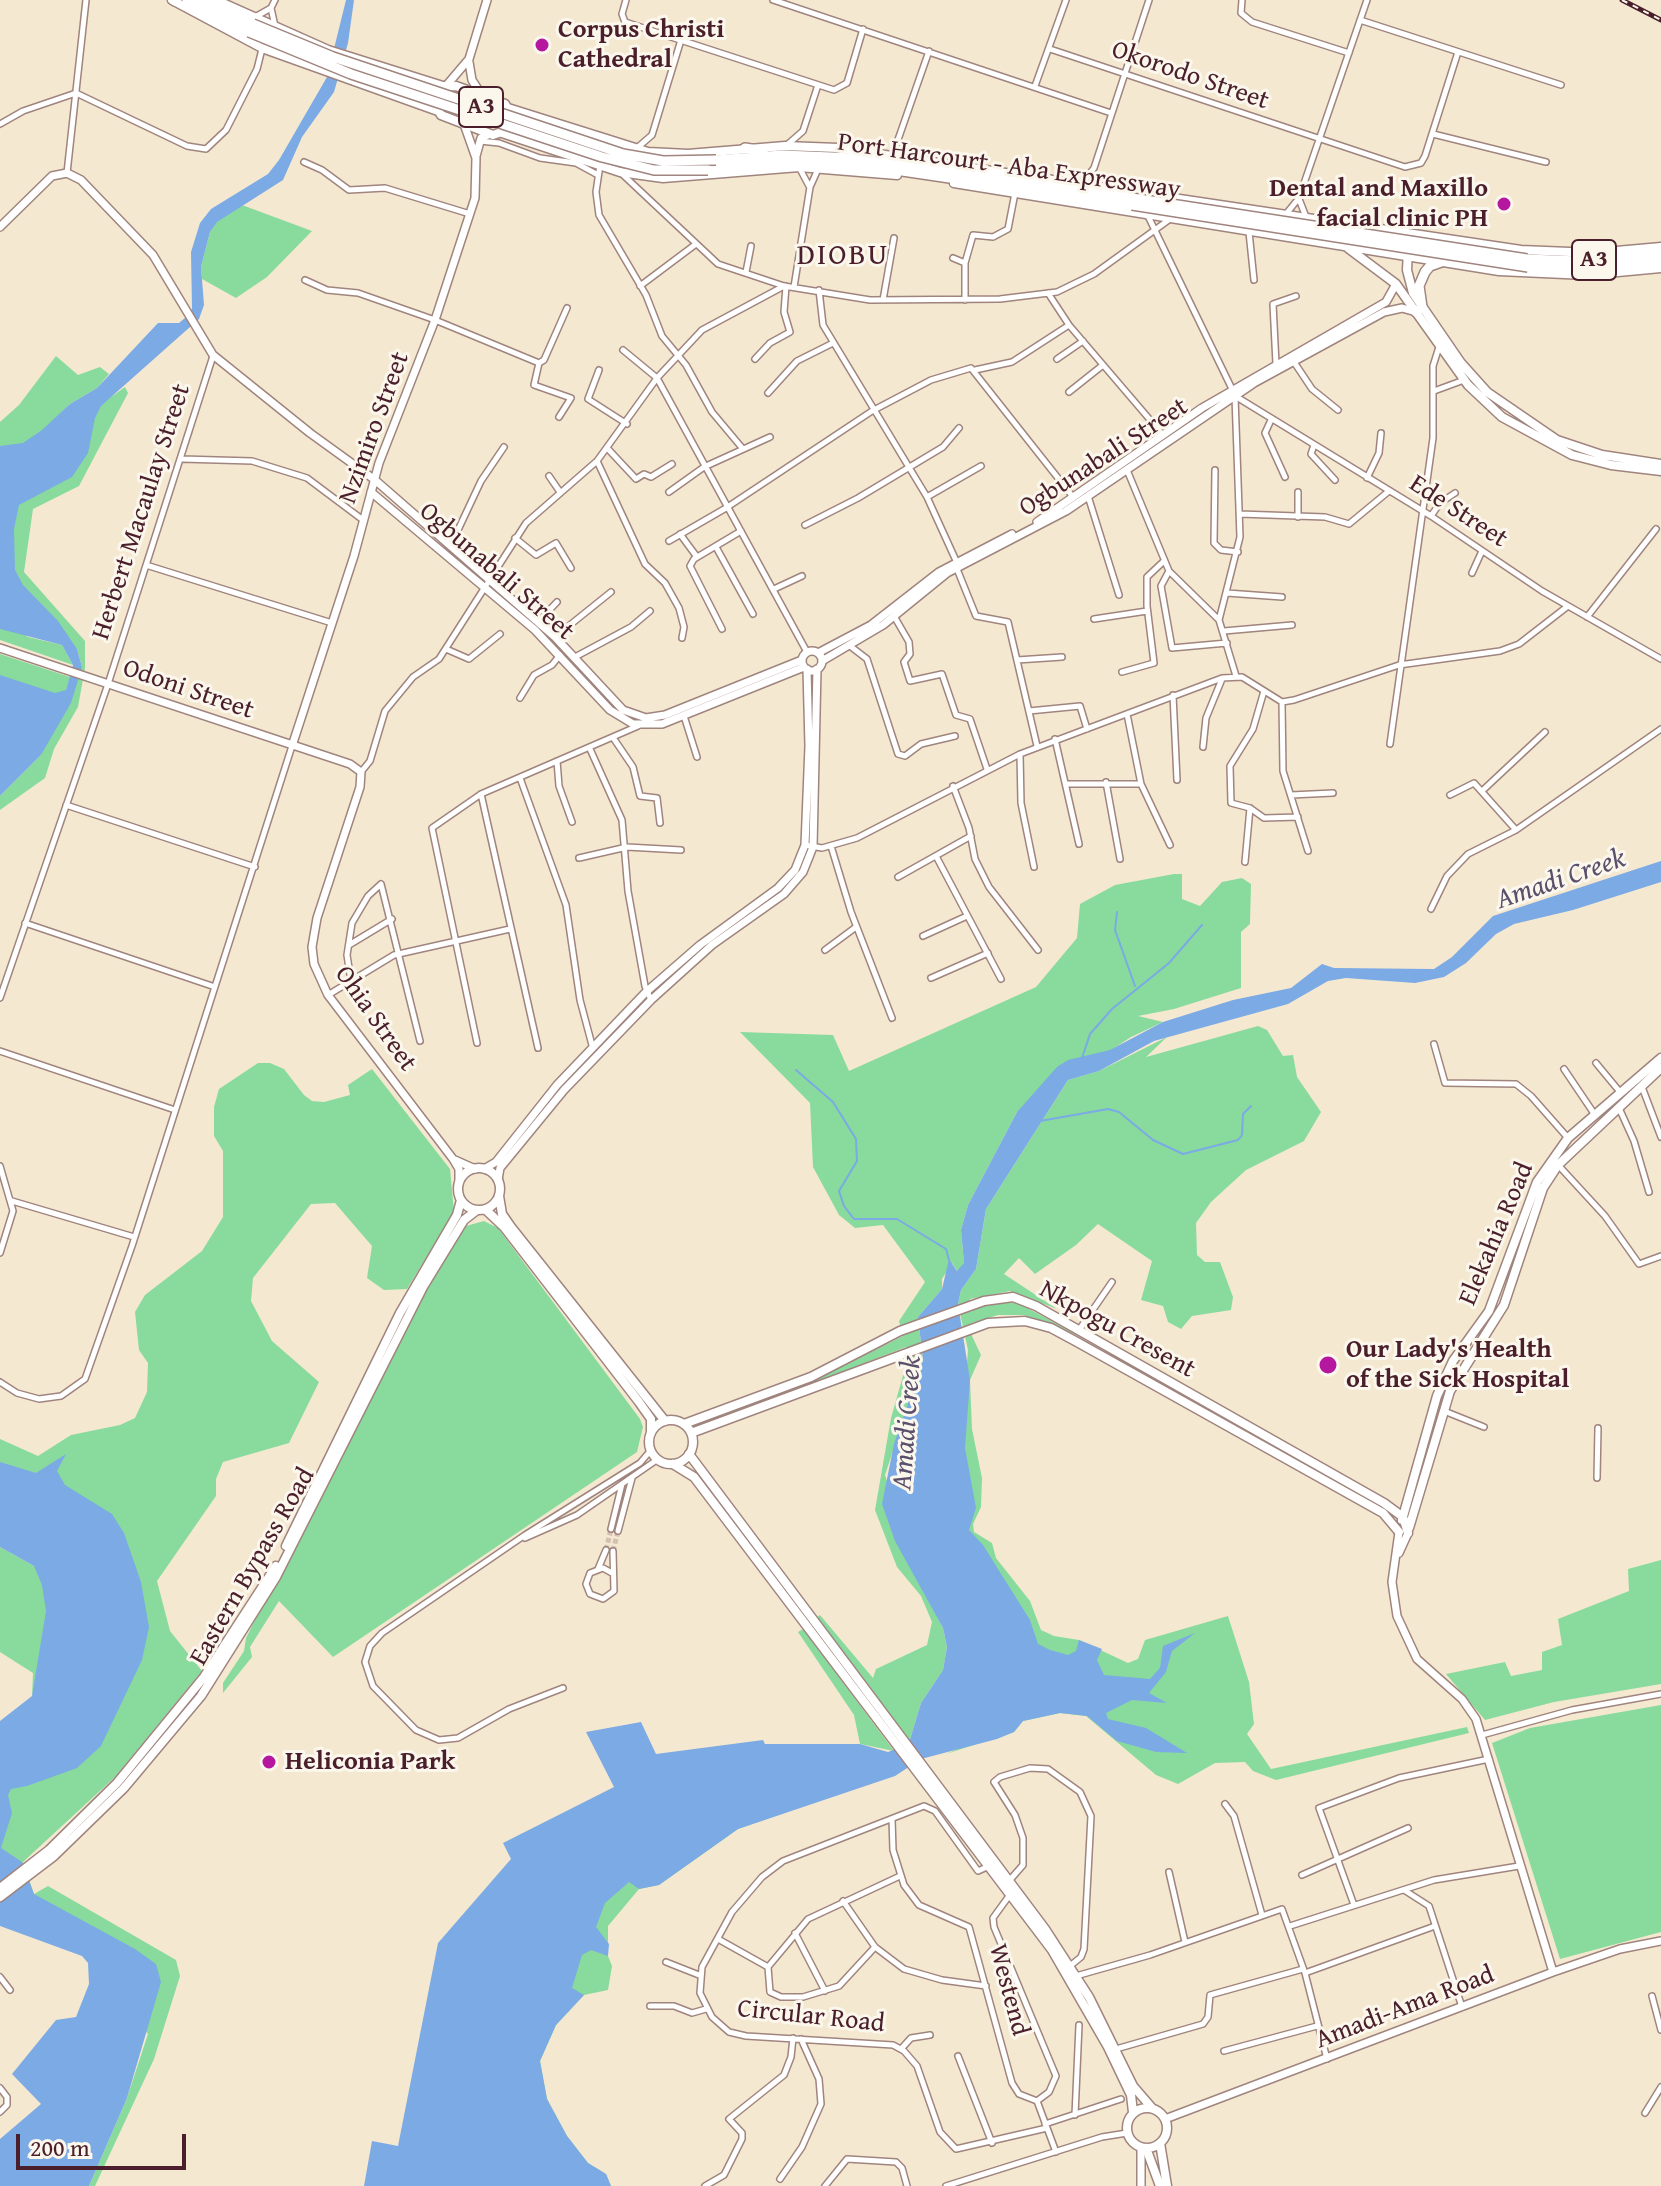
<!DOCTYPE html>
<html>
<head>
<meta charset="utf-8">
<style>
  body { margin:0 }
  #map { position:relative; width:1661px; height:2186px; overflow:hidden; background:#f5e8d1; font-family:"Gentium Book Plus",serif }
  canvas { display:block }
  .scale { position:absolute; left:16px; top:2134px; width:170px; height:36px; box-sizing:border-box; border:4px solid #4a1f2b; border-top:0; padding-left:10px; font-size:24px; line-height:28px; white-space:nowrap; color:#4a1f2b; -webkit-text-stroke:6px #fbf7ec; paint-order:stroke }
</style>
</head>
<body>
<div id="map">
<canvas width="1661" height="2186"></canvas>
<div class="scale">200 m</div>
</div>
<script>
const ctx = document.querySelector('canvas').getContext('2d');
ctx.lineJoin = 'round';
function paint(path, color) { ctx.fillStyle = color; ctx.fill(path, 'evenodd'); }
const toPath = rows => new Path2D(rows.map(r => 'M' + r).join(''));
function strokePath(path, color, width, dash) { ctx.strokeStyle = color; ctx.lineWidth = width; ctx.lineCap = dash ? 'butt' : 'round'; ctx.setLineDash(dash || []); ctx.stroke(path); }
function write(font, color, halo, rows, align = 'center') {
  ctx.font = font + ' "Gentium Book Plus",serif'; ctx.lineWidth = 6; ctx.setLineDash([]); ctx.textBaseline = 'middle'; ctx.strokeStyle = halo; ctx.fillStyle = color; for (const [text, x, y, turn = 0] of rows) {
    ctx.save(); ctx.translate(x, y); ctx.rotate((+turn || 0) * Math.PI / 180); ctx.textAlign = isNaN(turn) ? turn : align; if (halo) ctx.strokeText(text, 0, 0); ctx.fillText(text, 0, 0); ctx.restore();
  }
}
paint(toPath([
  [242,205,312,231,267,277,236,298,202,279,201,267,210,232,216,222],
  [56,356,78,375,100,367,109,374,97,388,70,404,0,476,0,422,19,405],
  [125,387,128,393,79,486,33,509,24,572,85,641,85,668,78,707,54,749,45,778,0,810,0,796,41,755,82,667,77,649,12,612,0,497,79,420],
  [0,617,28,637,62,645,73,665,0,640],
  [0,654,70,677,66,690,0,774],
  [1174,874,1182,874,1182,899,1200,906,1222,882,1242,878,1251,884,1250,924,1241,932,1241,988,1174,1009,1138,1016,1163,1022,1131,1037,1017,1112,968,1205,961,1230,964,1263,958,1272,952,1263,942,1279,942,1289,918,1317,923,1360,885,1475,921,1585,943,1628,947,1647,943,1670,921,1703,909,1743,815,1619,820,1615,873,1678,876,1669,927,1645,932,1622,921,1596,897,1567,875,1510,891,1418,908,1358,906,1347,695,1429,692,1424,809,1383,903,1336,899,1321,925,1282,883,1225,855,1228,839,1215,813,1167,810,1103,740,1032,833,1035,849,1071,1036,987,1077,938,1080,904,1115,885],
  [1258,1026,1267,1030,1283,1056,1293,1055,1297,1077,1321,1112,1304,1141,1246,1170,1211,1202,1196,1223,1197,1255,1205,1262,1220,1262,1233,1297,1231,1310,1192,1316,1181,1329,1168,1322,1163,1306,1141,1300,1152,1261,1098,1224,1076,1245,1035,1274,1019,1258,1004,1274,1057,1309,1010,1291,970,1299,970,1312,993,1302,1018,1303,1079,1336,1024,1315,998,1315,972,1323,972,1336,981,1355,970,1380,972,1429,982,1478,981,1507,973,1524,974,1532,992,1543,996,1558,1030,1601,1041,1630,1054,1636,1079,1640,1128,1663,1138,1659,1145,1640,1228,1616,1249,1682,1254,1724,1247,1734,1271,1769,1467,1727,1469,1733,1276,1780,1253,1771,1245,1762,1215,1763,1178,1784,1156,1775,1086,1716,1060,1713,1023,1721,1014,1732,946,1754,979,1740,1041,1661,969,1538,958,1480,968,1350,958,1304,961,1290,976,1269,986,1209,1068,1080,1099,1071,1167,1037,1146,1057],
  [258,1063,270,1063,284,1069,304,1095,312,1101,324,1102,350,1095,348,1085,372,1069,450,1169,454,1212,407,1289,384,1290,367,1278,372,1246,335,1203,311,1204,253,1278,251,1301,272,1341,319,1382,289,1443,223,1462,216,1479,216,1496,157,1581,170,1631,202,1671,115,1777,23,1862,34,1894,48,1886,176,1960,180,1976,154,2059,95,2186,89,2186,127,2098,148,2034,40,1899,2,1871,0,1868,0,1794,73,1752,30,1478,0,1466,0,1439,38,1456,71,1435,120,1425,135,1418,147,1392,148,1363,139,1350,135,1312,145,1295,202,1251,223,1217,223,1151,214,1136,214,1107,219,1089],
  [484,1221,498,1228,640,1419,643,1427,637,1452,333,1657,279,1601,250,1647,252,1657,223,1693,223,1683,244,1651,246,1638,389,1351,451,1243,466,1226],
  [0,1547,34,1566,60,1592,32,1696,33,1673,0,1652],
  [1661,1560,1661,1684,1554,1702,1485,1720,1446,1674,1505,1662,1511,1676,1542,1670,1542,1652,1562,1645,1558,1619,1629,1591,1628,1569],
  [803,1629,894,1751,860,1744,854,1715,798,1632],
  [1661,1705,1661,1932,1560,1959,1492,1743,1530,1728],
  [790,1811,738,1829,659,1885,639,1889,608,1926,608,1956,612,1966,608,1990,584,1995,556,2025,540,2061,547,2099,567,2136,588,2163,606,2174,611,2186,579,2186,541,2103,530,2024,576,1925,643,1860]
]), '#88db9d');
paint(toPath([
  [346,0,354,0,348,43,334,92,302,137,283,180,217,222,210,232,201,267,204,305,199,319,101,406,95,418,88,453,72,477,19,505,14,529,15,570,23,585,58,621,77,649,82,667,71,703,41,755,0,796,0,675,55,693,66,690,73,665,62,645,0,629,0,446,23,443,42,430,70,404,97,388,158,323,179,323,185,318,192,309,191,252,200,223,211,209,268,174,279,160,327,77],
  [1661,861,1661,882,1573,910,1514,924,1496,934,1466,963,1444,977,1415,983,1346,978,1328,981,1288,1004,1154,1041,1099,1071,1068,1080,986,1209,976,1269,961,1290,958,1304,970,1380,965,1448,976,1508,969,1530,983,1545,1030,1620,1038,1644,1050,1650,1068,1655,1076,1651,1079,1640,1102,1649,1097,1660,1104,1675,1150,1679,1160,1668,1163,1646,1195,1633,1172,1651,1166,1672,1149,1693,1167,1703,1132,1700,1106,1713,1108,1719,1146,1728,1187,1753,1156,1752,1117,1741,1087,1716,1060,1713,1023,1721,1014,1732,997,1739,921,1759,895,1776,738,1829,659,1885,639,1889,629,1882,605,1903,596,1927,609,1944,608,1956,591,1950,582,1955,572,1988,584,1995,556,2025,540,2061,547,2099,567,2136,588,2163,606,2174,611,2186,364,2186,372,2141,398,2146,438,1943,511,1859,503,1843,614,1787,586,1732,641,1722,656,1754,763,1740,765,1744,860,1744,888,1752,909,1743,921,1703,943,1670,947,1647,943,1628,895,1541,882,1504,894,1444,923,1360,918,1317,942,1289,949,1259,957,1271,964,1263,961,1230,968,1205,1017,1112,1057,1067,1068,1060,1110,1050,1163,1022,1233,1000,1291,988,1322,964,1334,968,1434,969,1452,957,1493,916],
  [66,1454,57,1471,65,1485,112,1514,124,1533,141,1582,149,1627,142,1660,101,1746,77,1768,27,1786,11,1789,8,1795,12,1813,1,1848,22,1862,34,1894,135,1949,156,1964,161,1982,127,2098,89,2186,0,2186,0,2139,41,2104,12,2074,56,2020,76,2017,89,1984,88,1963,82,1956,0,1926,0,1721,32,1696,46,1611,42,1585,34,1566,0,1547,0,1462,36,1473]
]), '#7baae5');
strokePath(toPath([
  [1117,912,1115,930,1135,986],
  [1082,1058,1090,1034,1112,1009,1169,963,1202,925],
  [796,1070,833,1102,856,1139,857,1161,839,1191,844,1206,854,1219,897,1219,946,1249,949,1260],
  [1040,1121,1108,1109,1119,1112,1153,1140,1183,1154,1238,1140,1242,1135,1243,1114,1251,1106]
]), '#7baae5', 2);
strokePath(toPath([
  [606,1550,611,1529],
  [613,1551,618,1531]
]), '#d3c0b0', 5, [5, 2.5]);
const street = toPath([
  [626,0,622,14,625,22,834,90,847,83,863,29],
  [773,0,1111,113],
  [1242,0,1241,13,1252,22,1349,53],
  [271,8,275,26],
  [255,17,271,8,275,0],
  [1360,20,1561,85],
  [1050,49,1405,167,1421,163,1425,156,1458,52],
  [1035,86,1066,0],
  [0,124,23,111,76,93,187,146,206,149,226,130,257,69,262,49],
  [1433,134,1546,162],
  [480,141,499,143,540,158,576,163,598,175],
  [787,145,803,131,818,85],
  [637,148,652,135,681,40],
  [893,154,929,51],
  [304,162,322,170,349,190,385,188,470,214],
  [600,165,596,192,599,215,646,295,662,336,686,365,712,412,743,449],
  [799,167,809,186],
  [620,172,718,264,784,286,870,300,1000,299,1057,292,1094,274,1170,219],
  [67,173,86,0],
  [1082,183,1094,168,1149,0],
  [1299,199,1306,217],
  [1286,214,1299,198,1367,0],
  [1148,216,1233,391],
  [1249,232,1254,280],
  [953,258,965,263,965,300],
  [965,263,973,235,993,237,1008,229,1015,193],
  [746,272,751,246],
  [305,280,327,290,358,293,435,320,539,363,544,360,567,308],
  [640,286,696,244],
  [794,287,810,187,819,167],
  [819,290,823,325,927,497,958,565],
  [1048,293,1069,325,1163,435],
  [883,300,894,238],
  [623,350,657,378,807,652],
  [755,359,770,343,790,332,784,312,786,286],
  [1057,359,1083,341],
  [1294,362,1312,389,1338,410],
  [539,363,534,385,571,398,559,417],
  [1276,364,1273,304,1296,296],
  [599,370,588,399,627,424],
  [975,370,1012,362,1069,325],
  [1434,391,1464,380],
  [1069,392,1103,365],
  [768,393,797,361,833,343],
  [1235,396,1431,516,1542,591,1661,659],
  [1271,420,1265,433,1285,477],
  [1314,445,1311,454,1335,480],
  [608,449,636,479,644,474,651,477,672,464],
  [182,459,252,461,307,478,363,520],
  [597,461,645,564,665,583,679,608,684,627,682,638],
  [1127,470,1169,571,1219,620,1236,676],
  [1215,470,1214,543,1221,550,1238,552],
  [549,476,560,492],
  [1367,478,1379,453,1381,433],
  [669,492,704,467,770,437],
  [1298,492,1298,517],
  [1088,496,1119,595],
  [927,497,981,466],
  [1240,514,1325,517,1349,524,1389,491],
  [1431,516,1440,503,1455,493],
  [805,525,858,498,943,447,959,428],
  [680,534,697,557],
  [515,538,536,555,556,543,571,568],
  [669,541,726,508,872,411,931,380,971,368,1073,497],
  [447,544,458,530,481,481,504,447],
  [716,547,753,614],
  [146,565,332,623],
  [957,569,976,616,1008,622,1037,746],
  [1169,571,1161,586,1172,648,1227,643],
  [1472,573,1482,551],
  [774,589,802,576],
  [1227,593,1282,597],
  [894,616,909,642,910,654,904,662,910,681,942,674,956,715,970,719,987,769],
  [1587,617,1656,529],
  [1094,619,1147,611],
  [1219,620,1240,537,1235,397],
  [538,622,557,602],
  [722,629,690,566,694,559,741,531],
  [1224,631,1292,625],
  [555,637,611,592],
  [850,646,867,659,898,754,905,756,921,744,955,736],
  [446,649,469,659,500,634],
  [575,657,631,627,650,611],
  [1017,660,1062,657],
  [1122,672,1154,663,1147,606,1147,577,1164,561],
  [1264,691,1253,729,1230,766,1231,803,1250,808,1264,818,1298,817],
  [1173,695,1177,780],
  [520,698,534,675,552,665,560,655],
  [1282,702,1283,771,1308,851],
  [1029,711,1080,706,1087,729],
  [1127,714,1141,784,1170,845],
  [684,716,697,757],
  [614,739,633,767,640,796,657,798,660,823],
  [1055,739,1079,844],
  [1390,744,1433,438,1433,366,1439,347],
  [1203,747,1206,718,1222,679],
  [590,749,622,820,628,891,645,986,651,1000],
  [1020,754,1021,803,1034,867],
  [557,761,559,786,572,822],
  [361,772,370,761,385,711,413,677,439,659,526,523,597,461,657,378,702,330,784,286],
  [520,778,566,905,580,1000,592,1045],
  [1106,782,1120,859],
  [1067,784,1141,784],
  [953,786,969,828,975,859,989,887,1038,950],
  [1482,791,1545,732],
  [481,794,538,1048],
  [1291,795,1333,793],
  [1450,795,1474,783,1516,830],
  [66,805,255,867],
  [805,845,822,848,857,838,1020,754,1222,678,1242,677,1282,702,1294,700,1399,665,1500,651,1519,644,1568,606],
  [831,846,851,912,892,1018],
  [936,856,1001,979],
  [579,858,627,847,681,850],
  [1245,862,1250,808],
  [898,877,971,836],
  [1431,909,1447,876,1468,854,1516,830,1661,729],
  [25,923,215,987],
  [923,936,967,916],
  [349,945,392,919],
  [825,950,856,927],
  [931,978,988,953],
  [351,981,347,955,352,923,368,896,381,884,420,1041],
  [328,995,394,955,510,929],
  [0,998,108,684,213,356],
  [477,1043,432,828,481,794,638,726],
  [1434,1044,1445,1083,1516,1084,1531,1096,1568,1138],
  [0,1051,175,1110],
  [1596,1063,1620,1092],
  [1564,1069,1595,1115],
  [1642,1087,1661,1137],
  [1619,1108,1634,1141,1649,1192],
  [0,1166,13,1211,0,1253],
  [1559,1166,1605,1216,1639,1264,1661,1256],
  [12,1201,134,1237],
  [1079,1330,1112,1282],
  [0,1382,17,1393,39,1399,61,1396,85,1379,132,1246,292,746],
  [1444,1411,1484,1427],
  [1597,1478,1598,1428],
  [611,1529,622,1484],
  [618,1531,632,1478],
  [525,1538,577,1515,658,1459],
  [598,1569,606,1550],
  [612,1573,603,1568,590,1573,586,1584,590,1594,603,1599,614,1591,613,1551],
  [563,1688,509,1709,458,1738,439,1740,416,1730,373,1686,365,1662,370,1646,382,1633,525,1535,640,1463,651,1450],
  [1482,1735,1572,1710,1661,1694],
  [1225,1804,1234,1816,1262,1915],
  [892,1819,893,1850,904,1885,919,1905,969,1927,1012,2083,1019,2094,1037,2101],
  [989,1866,978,1871,935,1811,924,1806,783,1861,762,1877,732,1912,702,1967,700,1993,712,2017,729,2032,746,2036,893,2045,904,2051,917,2066,940,2132,956,2149,1047,2128],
  [1169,1872,1185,1942],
  [1302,1875,1408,1828],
  [1009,1881,1023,1865,1023,1838,1015,1815,994,1782,1000,1777,1030,1768,1048,1769,1080,1792,1091,1816,1084,1949,1081,1957,1070,1966],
  [1404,1890,1429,1906,1462,2007],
  [1009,1896,993,1918,994,1927,1056,2076,1049,2092,1037,2101],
  [843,1901,875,1947,904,1969,942,1980,986,1986],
  [1354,1905,1319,1808,1399,1778,1489,1759],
  [1290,1926,1434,1880,1519,1866],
  [795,1933,825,1991],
  [718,1939,768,1967],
  [875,1947,839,1986,803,1997,781,1997,770,1992,768,1967,808,1919,900,1876],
  [666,1962,699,1975],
  [1305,1973,1435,1926],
  [1076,1976,1150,1955,1282,1909,1305,1973,1327,2059],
  [0,1977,10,1990],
  [1652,1996,1661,2030],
  [650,2006,674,2006,692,2013,706,2009],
  [901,2049,911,2038,930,2035],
  [1116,2049,1203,2024,1208,2017,1210,1995,1303,1969],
  [1224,2051,1317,2026],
  [958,2056,992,2143],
  [0,2088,7,2097,7,2105,0,2112],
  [1037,2101,1056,2152],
  [1645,2113,1661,2087],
  [1075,2115,1079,2025],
  [1045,2124,1121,2099],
  [780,2179,802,2147,821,2104,819,2079,801,2039],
  [705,2186,724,2175,742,2139,742,2133,729,2119,784,2075,791,2057,793,2038],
  [825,2186,847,2159,896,2162,902,2168,907,2186],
  [946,2186,1102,2137,1127,2133]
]);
const secondary = toPath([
  [469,62,472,80,481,94],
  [446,86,469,59,487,0],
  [476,156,481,138,490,134],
  [0,227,52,176,67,173,81,180,153,255,213,355,310,433,375,480,555,637,623,710,646,718,665,715,802,660],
  [371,492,535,630,610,710,633,724,662,724,804,667],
  [1037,522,1202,408,1386,302,1396,284],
  [0,648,350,764,361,772,360,787,317,918,312,947,314,964,328,995,453,1159,459,1169,459,1183],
  '802 661a10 10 0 1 1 20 0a10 10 0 1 1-20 0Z',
  [818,653,871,625,939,572,1012,534],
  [822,661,883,625,947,573,1066,511,1254,383,1384,312,1402,308,1416,312],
  [292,746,354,556,379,463,435,320,475,198,476,158,464,124],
  [455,1160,475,1169],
  [484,1169,496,1162,557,1085,646,992,700,945,778,888,795,870,805,845,809,746,807,669],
  [498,1180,500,1168,564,1090,651,1000,712,945,784,894,803,872,813,847,817,669],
  [1399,1532,1392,1582,1397,1616,1417,1659,1462,1699,1476,1719,1553,1972],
  [1399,1553,1408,1533],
  [1165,2119,1553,1972,1620,1949,1661,1941],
  [1141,2186,1141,2147]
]);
const primary = toPath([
  [172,0,262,48,438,111],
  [216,0,328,50,446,87],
  [456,86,505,104,511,115,507,130,493,135,441,115,435,104,437,94,443,87,456,86],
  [508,108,648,152,688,154,785,146,838,148,1521,250,1594,253,1661,247],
  [502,133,620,172,663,178,799,167,897,175],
  [954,183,1499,271,1586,275,1661,268],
  [1348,248,1396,284,1468,385,1502,417,1572,455,1611,465,1661,471],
  [1408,251,1407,270,1413,293,1461,363,1487,392,1557,440,1602,455,1661,464],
  '458 1189a21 21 0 1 1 42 0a21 21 0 1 1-42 0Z',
  [499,1196,502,1214,511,1227,665,1421],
  [486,1210,504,1227,639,1402,651,1419,651,1433],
  '649 1442a22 22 0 1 1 44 0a22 22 0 1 1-44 0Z',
  [684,1424,811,1377,900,1331,984,1301,1013,1297,1036,1306,1384,1503,1403,1517,1408,1533],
  [691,1433,988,1323,1025,1321,1051,1328,1077,1342,1383,1513,1399,1532],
  [689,1454,1045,1929,1089,1997,1133,2086,1152,2108],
  [673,1464,694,1477,1052,1950,1108,2047,1131,2095,1133,2112],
  [1402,1520,1437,1396,1453,1361,1489,1311,1537,1182,1568,1138,1661,1058],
  [1409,1528,1450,1391,1504,1305,1543,1188,1558,1165,1661,1068],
  [286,1546,400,1313,457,1215,461,1200],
  [0,1888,49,1850,117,1783,204,1677,276,1566],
  [0,1897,54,1856,124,1788,201,1696,276,1577,423,1287,464,1220,477,1210],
  '1127 2128a20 20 0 1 1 40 0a20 20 0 1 1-40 0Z',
  [1160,2143,1167,2186],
  [1146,2148,1160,2186]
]);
const highway = toPath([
  [174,0,175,1],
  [187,0,249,32],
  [202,0,253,24],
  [745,148,763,151],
  [716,160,782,155,880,159,1132,198],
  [708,170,786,161,855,164,1132,205],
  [1527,259,1579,261,1661,253],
  [1528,267,1588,268,1661,261],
  [1416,312,1422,307,1419,286,1425,272,1430,266,1444,261]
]);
strokePath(street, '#a0847e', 8);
strokePath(secondary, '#a0847e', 10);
strokePath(primary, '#a0847e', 11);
strokePath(highway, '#a0847e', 12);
strokePath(street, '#fff', 5);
strokePath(secondary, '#fff', 7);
strokePath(primary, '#fff', 8);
strokePath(highway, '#fff', 9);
const rail = toPath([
  [1622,0,1661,20]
]);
strokePath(rail, '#4a1f2b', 5);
strokePath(rail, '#fbf7ec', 2, [6]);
const highwayBridge = toPath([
  [253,24,333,57,623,154,663,161,716,160],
  [249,32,351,74,602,157,654,170,708,170],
  [1132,198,1527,259],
  [1132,205,1528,267]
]);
strokePath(highwayBridge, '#a0847e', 12, []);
strokePath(highwayBridge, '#fff', 9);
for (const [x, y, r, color] of [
  [542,45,8,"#b5179e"],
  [1504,204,8,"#b5179e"],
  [1328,1365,10,"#b5179e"],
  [269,1762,8,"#b5179e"]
]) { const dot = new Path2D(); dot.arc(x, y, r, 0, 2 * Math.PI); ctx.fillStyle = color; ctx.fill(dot); strokePath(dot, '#fbf7ec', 3); }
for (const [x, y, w] of [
  [481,107,44],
  [1594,260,44]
]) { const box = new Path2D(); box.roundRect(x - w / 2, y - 20, w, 40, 6); ctx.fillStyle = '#fbf7ec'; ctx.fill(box); strokePath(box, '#4a1f2b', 2); }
write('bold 24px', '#4a1f2b', null, [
  ["A3",481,107],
  ["A3",1594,260]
]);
write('bold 26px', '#4a1f2b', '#fbf7ec', [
  ["Corpus Christi",558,30],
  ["Cathedral",558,60],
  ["Dental and Maxillo",1488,189,"right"],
  ["facial clinic PH",1488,219,"right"],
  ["Our Lady's Health",1346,1350],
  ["of the Sick Hospital",1346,1380],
  ["Heliconia Park",285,1762]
], 'left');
write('26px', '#4a1f2b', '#fbf7ec', [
  ["Okorodo Street",1190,76,19],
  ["Port Harcourt - Aba Expressway",1009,167,8],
  ["Nzimiro Street",375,428,-70],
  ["Ogbunabali Street",1104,458,-33],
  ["Herbert Macaulay Street",142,512,-72],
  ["Ede Street",1458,512,33],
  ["Ogbunabali Street",496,572,41],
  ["Odoni Street",188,690,19],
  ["Ohia Street",375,1019,55],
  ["Elekahia Road",1497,1234,-67],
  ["Nkpogu Cresent",1117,1330,29],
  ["Eastern Bypass Road",253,1567,-60],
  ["Westend",1008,1990,75],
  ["Amadi-Ama Road",1405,2008,-21],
  ["Circular Road",811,2017,6]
]);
write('italic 28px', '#5b506c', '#fbf7ec', [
  ["Amadi Creek",1561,880,-19],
  ["Amadi Creek",908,1423,-86]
]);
ctx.letterSpacing = '2px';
write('30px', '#4a1f2b', '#fbf7ec', [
  ["DIOBU",843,256]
]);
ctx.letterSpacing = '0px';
</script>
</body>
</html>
